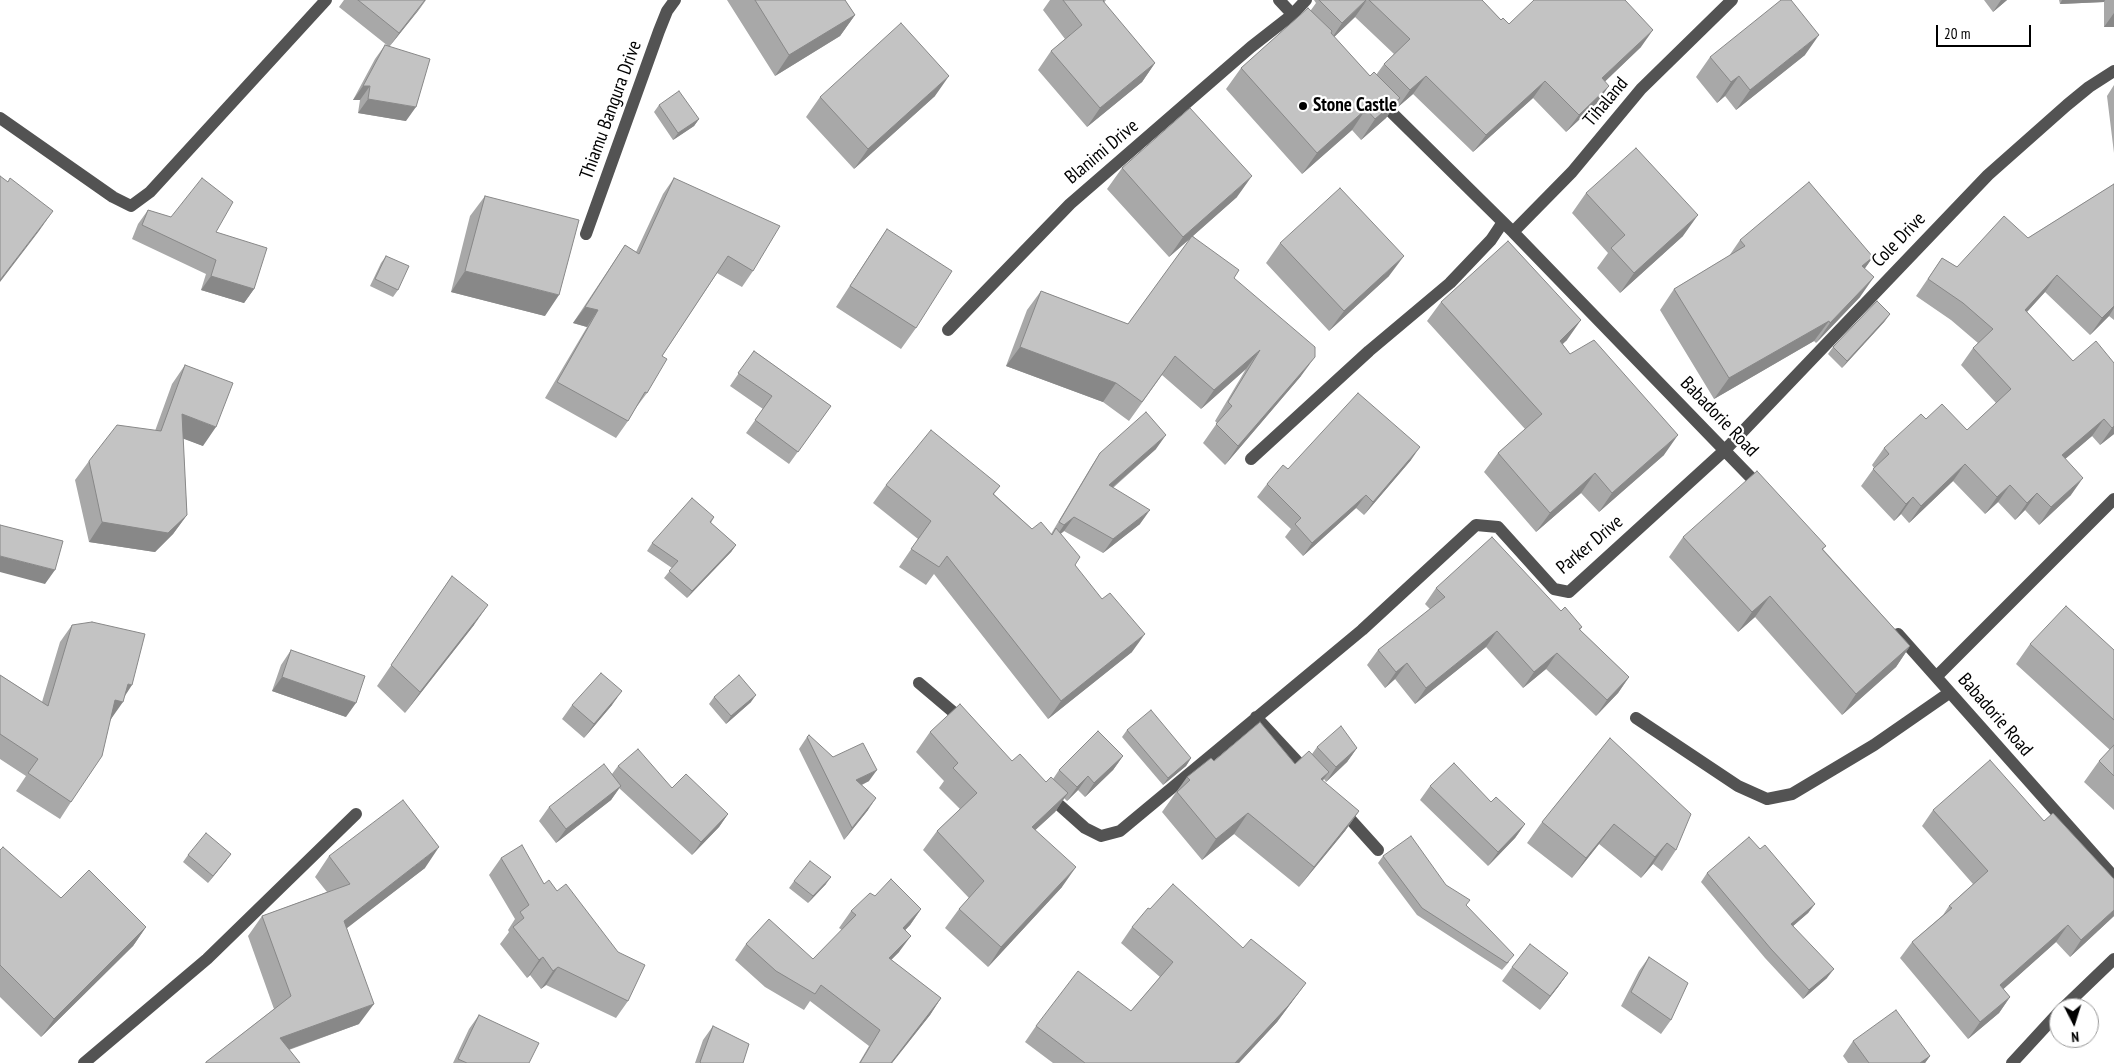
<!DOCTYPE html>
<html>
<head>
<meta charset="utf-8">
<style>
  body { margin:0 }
  #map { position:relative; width:2114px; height:1063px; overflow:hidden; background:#fff; font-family:"PT Sans Narrow",sans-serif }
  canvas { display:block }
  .north { position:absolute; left:2049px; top:998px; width:50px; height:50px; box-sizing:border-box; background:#fff; border:1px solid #999; border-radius:50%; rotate:175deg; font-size:14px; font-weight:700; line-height:20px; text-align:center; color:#000 }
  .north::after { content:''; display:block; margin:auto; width:18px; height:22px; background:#000; clip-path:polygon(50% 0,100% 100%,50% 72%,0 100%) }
  .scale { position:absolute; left:1936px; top:25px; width:95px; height:22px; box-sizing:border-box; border:2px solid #000; border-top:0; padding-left:6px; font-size:15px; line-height:18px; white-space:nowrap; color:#000; -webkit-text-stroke:4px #fff; paint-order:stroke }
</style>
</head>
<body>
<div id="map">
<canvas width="2114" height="1063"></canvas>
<div class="north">N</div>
<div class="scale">20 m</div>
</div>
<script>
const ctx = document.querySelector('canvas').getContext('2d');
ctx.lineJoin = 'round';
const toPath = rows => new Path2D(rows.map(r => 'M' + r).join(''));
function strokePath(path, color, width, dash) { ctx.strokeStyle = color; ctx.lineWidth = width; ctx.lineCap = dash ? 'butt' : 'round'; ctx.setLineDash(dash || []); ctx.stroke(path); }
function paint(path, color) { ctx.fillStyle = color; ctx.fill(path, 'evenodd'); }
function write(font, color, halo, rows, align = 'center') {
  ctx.font = font + ' "PT Sans Narrow",sans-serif'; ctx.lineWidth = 4.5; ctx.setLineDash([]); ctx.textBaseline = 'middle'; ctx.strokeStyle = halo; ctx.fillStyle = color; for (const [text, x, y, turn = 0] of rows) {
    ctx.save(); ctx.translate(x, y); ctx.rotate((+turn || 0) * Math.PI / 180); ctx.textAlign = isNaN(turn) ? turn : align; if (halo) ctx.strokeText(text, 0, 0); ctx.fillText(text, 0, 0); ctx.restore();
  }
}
strokePath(toPath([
  [1279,0,1307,30],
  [1379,100,1513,232,1761,488],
  [0,118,113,197,131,206,150,192,326,0],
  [1513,232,1572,172,1641,89,1732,0],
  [586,234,659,31,667,11,675,0],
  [948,330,1070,204,1251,47,1292,15,1306,0],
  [1251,459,1369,351,1450,283,1491,240,1503,222],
  [1898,634,2114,877],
  [1937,676,2114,499],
  [919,683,965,722],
  [1256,717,1309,774],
  [1636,718,1738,786,1767,799,1792,794,1874,745,1949,693],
  [1048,795,1085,828,1101,836,1120,831,1362,630,1476,525,1498,527,1554,589,1569,592,1725,450,1988,175,2067,105,2089,87,2114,71],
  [1341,809,1378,850],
  [2063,1008,2114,959],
  [84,1063,207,959,356,814],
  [2012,1063,2059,1012]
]), '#535353', 12);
paint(toPath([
  [344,0,426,0,389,47,406,121,358,113,360,100,353,100,375,59,385,45,388,46,339,7],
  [727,0,845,0,855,15,840,36,775,76],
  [1050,0,1106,0,1104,3,1155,63,1142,82,1087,127,1038,70,1051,51,1065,39,1043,10],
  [1314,0,1482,0,1501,20,1509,24,1641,47,1605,81,1597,103,1566,132,1533,98,1473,152,1413,94,1398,107,1395,105,1386,118,1361,140,1352,130,1302,174,1226,89,1241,68,1311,10,1316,3],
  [1355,17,1394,54,1384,64,1376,75,1370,76,1334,37],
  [1984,0,2007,0,1993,12],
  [2059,0,2114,0,2114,27,2104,27,2104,2,2060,4],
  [1805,55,1736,110,1725,96,1717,103,1696,77,1710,57],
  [2114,85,2114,153,2107,96],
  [935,96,854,169,806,117,820,97],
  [659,105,699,119,694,126,673,140,654,112],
  [1122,168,1237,197,1193,236,1234,278,1301,376,1225,465,1203,443,1217,423,1215,421,1246,369,1201,409,1162,375,1129,421,1103,402,1006,366,1027,310,1041,291,1128,324,1191,238,1169,257,1107,189],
  [674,178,753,271,742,287,717,273,662,356,647,393,635,409,628,421,616,438,545,398,587,327,573,323,625,245,636,252,663,194],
  [2114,184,2114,320,2109,316,2090,335,2045,292,2027,312,2073,361,2114,363,2114,434,2100,445,2092,436,2065,459,2071,495,2039,525,2025,510,2015,520,1998,502,1985,514,1953,481,1909,523,1901,514,1894,521,1861,486,1874,468,1872,465,1884,448,1926,419,1967,430,1996,403,1961,365,1973,348,1978,343,1951,320,1916,296,1942,258,1957,267,2028,238],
  [1586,193,1683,236,1620,293,1597,268,1608,253,1572,213],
  [485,196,545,316,451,292,470,216],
  [148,210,216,232,254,289,244,303,201,290,206,274,132,239,138,224],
  [887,229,916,328,901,349,836,307,873,250],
  [1740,240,1873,257,1865,268,1860,297,1816,343,1814,341,1714,399,1660,310,1674,289,1729,256],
  [1280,243,1389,276,1329,331,1266,263],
  [386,256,398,290,393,297,370,286,381,263],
  [1441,302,1567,340,1562,344,1570,354,1664,455,1599,512,1581,493,1536,532,1484,472,1498,453,1525,429,1427,321],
  [1885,321,1842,368,1828,354,1833,347],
  [754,351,831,406,789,464,746,433,763,409,730,386],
  [185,365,203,446,183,438,187,515,173,534,155,552,89,542,75,480,89,461,155,431,172,384],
  [1156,449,1113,488,1140,524,1103,553,1064,531,1060,534,1075,565,1132,652,1048,719,934,574,926,585,899,567,918,539,873,503,886,485,1000,486,994,494,1032,529,1051,534,1091,467,1100,453],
  [1411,460,1364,515,1356,508,1303,556,1285,537,1291,529,1257,497,1267,484,1288,469],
  [714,517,711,523,736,545,731,552,687,598,664,578,672,568,647,551,652,543],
  [1683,537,1826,546,1823,549,1910,646,1896,667,1842,715,1755,617,1738,632,1669,557],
  [452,576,474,625,405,713,377,686],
  [1436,588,1561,611,1582,627,1580,630,1629,677,1618,693,1596,716,1546,669,1523,688,1486,647,1415,704,1395,679,1385,688,1367,665,1378,650,1430,609,1425,604],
  [72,625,125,695,111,719,71,802,60,819,16,791,26,776,0,759,0,675,42,702,60,642],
  [2030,644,2114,650,2114,810,2084,782,2099,761,2110,750,2016,664],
  [291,650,346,717,272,691,281,665],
  [714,697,751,702,726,724,709,704],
  [572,705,612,705,584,738,562,719],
  [1127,730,1191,758,1186,766,1163,785,1122,737],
  [930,732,1012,761,1046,782,1053,779,1059,770,1123,756,1113,770,1085,797,1078,790,1067,801,1064,798,1055,812,1035,830,1062,887,988,967,945,928,959,909,969,898,923,850,937,831,960,809,939,788,944,781,916,752],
  [807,737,833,757,869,781,862,785,868,810,844,840,799,749],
  [1610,738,1676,850,1662,871,1653,864,1641,878,1599,844,1572,878,1527,843,1542,822],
  [1317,747,1357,748,1347,762,1326,782,1324,779,1322,781,1359,811,1345,831,1299,887,1234,834,1202,860,1162,812,1187,777,1214,761,1295,764,1312,754],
  [618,766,672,788,728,814,719,827,692,855,619,788,611,800,556,843,539,821,549,807,612,774],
  [1430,786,1491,802,1525,824,1515,838,1488,866,1420,800],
  [1933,810,2114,916,2070,957,2056,942,2003,989,2010,997,1999,1013,1968,1039,1900,958,1912,942,1943,915,1949,906,1973,884,1922,826],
  [0,850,61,898,146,927,133,946,41,1037,0,997],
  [231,854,208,883,183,862,188,855],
  [329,856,425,868,346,928,359,1024,289,1050,300,1063,205,1063,274,1009,248,936,262,916,327,892,315,877],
  [1383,856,1466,905,1509,962,1502,970,1417,915,1378,863],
  [501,858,544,884,628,1001,616,1018,546,985,541,989,530,975,527,978,500,944,509,932,508,930,515,919,489,875],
  [1707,873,1815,904,1808,913,1793,926,1827,978,1803,999,1765,958,1701,882],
  [794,881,826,884,808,903,789,888],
  [875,896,921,909,910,925,905,930,899,952,891,960,941,998,930,1015,892,1063,859,1063,869,1046,810,1001,804,1010,765,987,735,960,746,944,813,959,842,930,839,928,851,911],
  [1132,927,1294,999,1277,1022,1239,1063,1053,1063,1025,1042,1036,1026,1131,1011,1160,977,1121,943],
  [1649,957,1671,1020,1661,1034,1621,1006,1639,971],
  [1512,967,1568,973,1558,987,1540,1010,1502,981],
  [479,1015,529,1063,453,1063,469,1029],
  [713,1026,743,1063,695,1063,703,1040],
  [1853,1041,1930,1056,1925,1063,1848,1063,1843,1056]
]), '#a8a8a8');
paint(toPath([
  [426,0,418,11,389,47,399,33],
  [1367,0,1355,17,1330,41,1342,23],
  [2001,0,2007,0,1993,12],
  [2062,0,2105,0,2104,2,2060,4],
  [2114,13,2114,27,2104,27],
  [855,15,840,36,775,76,789,55],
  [1653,30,1641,47,1590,96,1602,78],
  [1819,35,1805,55,1736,110,1750,90],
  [1155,63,1142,82,1087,127,1100,108],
  [949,76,935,96,854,169,868,149],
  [1426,76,1413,94,1398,107,1410,90],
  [1739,76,1725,96,1717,103,1731,82],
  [1545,81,1533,98,1473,152,1486,135],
  [363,86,370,86,360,100,353,100],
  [1609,86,1597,103,1566,132,1579,115],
  [1400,98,1386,118,1361,140,1375,119],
  [368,99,416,107,406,121,358,113],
  [1366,109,1352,130,1302,174,1317,153],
  [699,119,694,126,673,140,678,133],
  [1252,176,1237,197,1169,257,1183,237],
  [53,211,39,231,0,282,0,280],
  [1698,215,1683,236,1620,293,1634,273],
  [1404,256,1389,276,1329,331,1344,311],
  [1873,257,1858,278,1862,266],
  [465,271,559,295,545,316,451,292],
  [2057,275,2045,292,2013,327,2025,310],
  [211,276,254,289,244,303,201,290],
  [1874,277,1860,297,1816,343,1830,323],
  [2114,306,2114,308,2109,316,2090,335,2102,318],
  [585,307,598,310,587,327,573,323],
  [1890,314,1885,321,1842,368,1847,361],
  [1581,320,1567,340,1546,360,1560,341],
  [1829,321,1814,341,1714,399,1729,378],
  [1020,347,1116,383,1103,402,1006,366],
  [1260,350,1246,369,1201,409,1214,390],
  [1315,357,1301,376,1225,465,1238,446],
  [182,414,216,427,203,446,168,433],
  [2104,419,2092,436,2050,472,2062,455],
  [2114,426,2114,434,2100,445,2112,428],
  [1166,435,1156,449,1099,499,1109,485],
  [1678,435,1664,455,1599,512,1612,493],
  [1420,447,1411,460,1364,515,1373,502],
  [1965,464,1953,481,1909,523,1921,506],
  [1595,473,1581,493,1536,532,1550,513],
  [2083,478,2071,495,2039,525,2051,507],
  [2010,485,1998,502,1985,514,1997,497],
  [2037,493,2025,510,2015,520,2027,503],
  [1366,495,1356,508,1303,556,1312,543],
  [1913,497,1901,514,1894,521,1906,504],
  [1150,510,1140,524,1103,553,1113,539],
  [187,515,173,534,155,552,89,542,102,522],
  [1074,517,1064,531,1054,540,1064,525],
  [736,545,731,552,687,598,692,591],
  [0,556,55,570,45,584,0,572],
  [1770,596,1755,617,1738,632,1752,612],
  [488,605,474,625,405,713,420,692],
  [1497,631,1486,647,1415,704,1426,688],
  [1145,634,1132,652,1048,719,1061,701],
  [1910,646,1896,667,1842,715,1856,694],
  [1557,653,1546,669,1523,688,1534,672],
  [1407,663,1395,679,1385,688,1396,672],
  [282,677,356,703,346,717,272,691],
  [1629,677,1618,693,1596,716,1607,700],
  [128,684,132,685,121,702,123,702,111,719,103,717,115,700],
  [622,691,612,705,584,738,594,724],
  [756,695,751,702,726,724,731,716],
  [1357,748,1347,762,1326,782,1336,767],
  [1123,756,1113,770,1085,797,1094,783],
  [1191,758,1186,766,1163,785,1168,778],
  [877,770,869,781,848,791,856,780],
  [1329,772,1314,792,1321,779],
  [1088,776,1078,790,1067,801,1077,787],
  [621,786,611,800,556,843,566,829],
  [1068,793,1055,812,1018,846,1032,827],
  [876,798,868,810,844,840,852,828],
  [1359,811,1345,831,1299,887,1314,867],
  [1248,813,1234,834,1202,860,1216,839],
  [728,814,719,827,692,855,701,842],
  [1525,824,1515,838,1488,866,1498,852],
  [1614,824,1599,844,1572,878,1586,858],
  [1667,843,1653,864,1641,878,1655,857],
  [439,847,425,868,329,942,344,921],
  [231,854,226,861,208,883,213,876],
  [1076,867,1062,887,988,967,1001,947],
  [831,877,826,884,808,903,813,896],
  [1815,904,1808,913,1785,933,1791,924],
  [921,909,910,925,892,944,903,928],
  [2114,910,2114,916,2070,957,2081,940],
  [2068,925,2056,942,1989,1002,2000,985],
  [146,927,133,946,41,1037,54,1019],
  [911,936,899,952,877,974,889,958],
  [543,957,530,975,527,978,539,960],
  [558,967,546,985,541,989,553,971],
  [1834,969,1827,978,1803,999,1809,990],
  [1568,973,1558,987,1540,1010,1550,996],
  [1306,983,1277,1022,1239,1063,1235,1063],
  [2010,997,1999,1013,1968,1039,1980,1022],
  [941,998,930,1015,892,1063,891,1063],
  [374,1004,359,1024,265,1058,280,1038],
  [1930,1056,1925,1063,1920,1063]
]), '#888');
const building = toPath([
  [358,0,425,0,399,33,358,0],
  [755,0,845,0,855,15,789,55,755,0],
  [1063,0,1104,0,1103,1,1155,63,1100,108,1051,51,1082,25,1063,0],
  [1319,0,1366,0,1342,23,1319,0],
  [1369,0,1482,0,1501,20,1503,18,1509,24,1534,0,1625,0,1653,30,1602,78,1609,86,1579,115,1545,81,1486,135,1426,76,1410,90,1384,64,1410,39,1369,0],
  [1781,0,1791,0,1819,35,1750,90,1739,76,1731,82,1710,57,1781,0],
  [1308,8,1332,31,1331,33,1370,76,1374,72,1400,98,1375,119,1366,109,1317,153,1241,68,1308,8],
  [901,23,949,76,868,149,820,97,901,23],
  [385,45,430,59,416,107,368,99,370,86,363,86,385,45],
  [679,91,699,119,678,133,659,105,679,91],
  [1190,108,1252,176,1183,237,1122,168,1190,108],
  [1636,148,1698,215,1634,273,1611,248,1625,235,1586,193,1636,148],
  [0,176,8,182,10,178,53,211,0,280,0,176],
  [202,178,233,202,216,232,267,248,254,289,211,276,216,260,142,225,148,210,171,217,202,178],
  [674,178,780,226,753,271,728,256,662,356,667,359,647,393,645,392,628,421,557,382,598,310,585,307,625,245,639,254,674,178],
  [1809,182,1873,257,1862,266,1874,277,1830,323,1829,321,1729,378,1674,289,1745,246,1740,240,1809,182],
  [2114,184,2114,306,2102,318,2057,275,2025,310,2073,361,2096,341,2114,363,2114,426,2112,428,2104,419,2062,455,2083,478,2051,507,2037,493,2027,503,2010,485,1997,497,1965,464,1921,506,1913,497,1906,504,1873,469,1889,454,1884,448,1921,414,1926,419,1942,404,1967,430,2011,389,1973,348,1993,329,1963,303,1928,279,1942,258,1957,267,2004,216,2028,238,2114,184],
  [1340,188,1404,256,1344,311,1280,243,1340,188],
  [485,196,579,220,559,295,465,271,485,196],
  [887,229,952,271,916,328,850,286,887,229],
  [1192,236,1239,270,1234,278,1315,347,1315,357,1238,446,1216,424,1232,406,1228,402,1260,350,1214,390,1175,356,1142,402,1116,383,1020,347,1041,291,1128,324,1192,236],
  [1508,241,1581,320,1560,341,1570,354,1594,340,1678,435,1612,493,1595,473,1550,513,1498,453,1542,414,1441,302,1508,241],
  [386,256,409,266,398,290,375,279,386,256],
  [1877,301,1890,314,1847,361,1833,347,1877,301],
  [754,351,831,406,798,452,755,420,772,396,738,373,754,351],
  [185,365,233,383,216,427,182,414,187,515,168,533,102,522,89,461,117,425,161,431,185,365],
  [1358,393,1420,447,1373,502,1366,495,1312,543,1295,524,1301,518,1267,484,1283,465,1288,469,1358,393],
  [1146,412,1166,435,1109,485,1150,510,1113,539,1074,517,1064,525,1059,522,1100,453,1146,412],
  [931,430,1000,486,993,494,1032,529,1041,522,1052,535,1056,528,1080,557,1075,565,1102,599,1110,593,1145,634,1061,701,947,556,939,567,911,549,931,521,886,485,931,430],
  [1757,471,1826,546,1822,549,1910,646,1856,694,1770,596,1752,612,1683,537,1757,471],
  [692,498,714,517,710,522,736,545,692,591,669,571,678,561,652,543,692,498],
  [0,525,63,541,55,570,0,556,0,525],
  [1492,537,1561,611,1565,607,1582,627,1579,629,1629,677,1607,700,1557,653,1534,672,1497,631,1426,688,1407,663,1396,672,1378,650,1445,597,1436,588,1492,537],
  [452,576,488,605,420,692,391,665,452,576],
  [2066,606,2114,650,2114,720,2030,644,2066,606],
  [92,622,145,634,132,685,128,684,123,702,115,700,102,756,71,802,28,773,38,759,0,734,0,675,48,706,72,625,92,622],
  [291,650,365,676,356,703,282,677,291,650],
  [601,673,622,691,594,724,572,705,601,673],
  [739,675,756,695,731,716,714,697,739,675],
  [960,704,1012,761,1020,754,1046,782,1051,777,1068,793,1032,827,1076,867,1001,947,959,909,984,881,937,831,977,793,953,768,958,763,930,732,960,704],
  [1151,710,1191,758,1168,778,1127,730,1151,710],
  [1260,722,1295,764,1309,751,1329,772,1321,779,1359,811,1314,867,1248,813,1216,839,1177,792,1190,780,1187,777,1211,758,1214,761,1260,722],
  [1341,726,1357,748,1336,767,1317,747,1341,726],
  [1098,731,1123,756,1094,783,1088,776,1077,787,1059,770,1098,731],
  [809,735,833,757,863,743,877,770,856,780,876,798,852,828,807,737,809,735],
  [1610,738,1691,814,1676,850,1667,843,1655,857,1614,824,1586,858,1542,822,1610,738],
  [2114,745,2114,776,2099,761,2114,745],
  [638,749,672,788,686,774,728,814,701,842,618,766,638,749],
  [1990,760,2044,821,2053,813,2114,879,2114,910,2081,940,2068,925,2000,985,2010,997,1980,1022,1912,942,1952,908,1949,906,1988,871,1933,810,1990,760],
  [1454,763,1491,802,1496,797,1525,824,1498,852,1430,786,1454,763],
  [604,764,621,786,566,829,549,807,604,764],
  [403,800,439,847,344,921,374,1004,280,1038,300,1063,206,1063,206,1062,291,996,262,916,350,884,329,856,403,800],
  [206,833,231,854,213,876,188,855,206,833],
  [1411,836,1446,885,1470,900,1466,905,1514,955,1507,963,1422,908,1383,856,1411,836],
  [1749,837,1760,849,1765,845,1815,904,1791,924,1834,969,1809,990,1771,949,1707,873,1749,837],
  [522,845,544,884,549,880,557,891,566,884,618,952,645,965,628,1001,558,967,553,971,543,957,539,960,513,927,524,918,520,912,529,905,501,858,522,845],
  [3,847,61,898,89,870,146,927,54,1019,0,965,0,850,3,847],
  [810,861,831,877,813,896,794,881,810,861],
  [891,879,921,909,903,928,911,936,889,958,941,998,891,1063,860,1063,880,1030,821,985,815,994,776,971,746,944,769,919,813,959,856,915,851,911,870,893,875,896,891,879],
  [1173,884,1243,948,1251,939,1306,983,1288,1006,1235,1063,1085,1063,1036,1026,1078,971,1131,1011,1173,962,1132,927,1148,908,1150,909,1173,884],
  [1530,944,1568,973,1550,996,1512,967,1530,944],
  [1649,957,1688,983,1671,1020,1631,992,1649,957],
  [1896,1010,1930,1056,1920,1063,1869,1063,1853,1041,1896,1010],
  [479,1015,539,1043,529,1063,467,1063,458,1059,479,1015],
  [713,1026,749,1044,743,1063,701,1063,700,1062,713,1026]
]);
paint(building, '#c3c3c3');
strokePath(building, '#888', 1);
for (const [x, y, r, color] of [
  [1303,106,5,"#000"]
]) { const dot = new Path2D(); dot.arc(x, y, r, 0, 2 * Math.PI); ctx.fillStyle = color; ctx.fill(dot); strokePath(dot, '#fff', 2); }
write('19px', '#000', '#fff', [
  ["Tihaland",1606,102,-50],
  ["Thiamu Bangura Drive",611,110,-70],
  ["Blanimi Drive",1102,152,-40],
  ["Cole Drive",1899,240,-46],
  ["Babadorie Road",1719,417,46],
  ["Parker Drive",1590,545,-40],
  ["Babadorie Road",1995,715,49]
]);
write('bold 19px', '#000', '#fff', [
  ["Stone Castle",1313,106]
], 'left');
</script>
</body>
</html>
